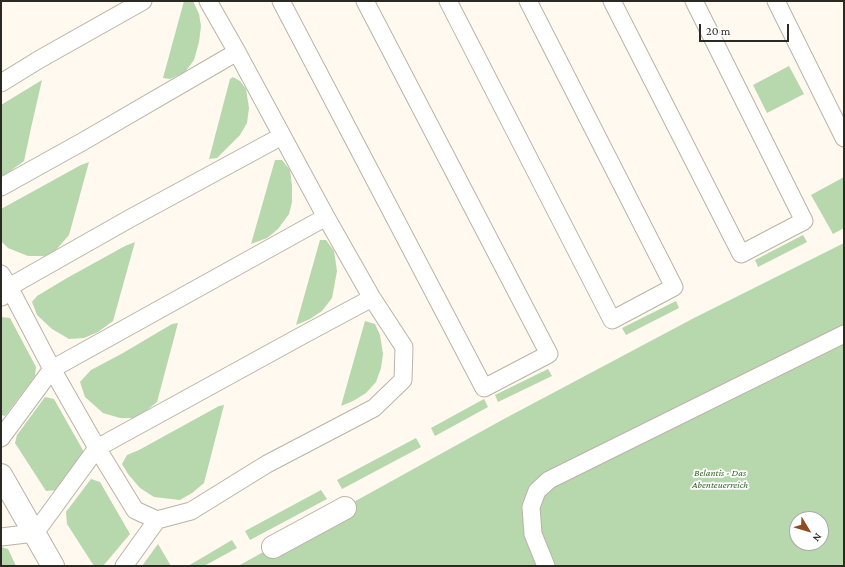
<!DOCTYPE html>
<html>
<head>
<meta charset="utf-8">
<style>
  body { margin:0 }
  #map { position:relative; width:845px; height:567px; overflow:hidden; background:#fff9ef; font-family:"Crimson Pro",serif }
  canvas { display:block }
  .frame { position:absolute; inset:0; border:2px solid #2b2924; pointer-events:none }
  .north { position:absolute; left:789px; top:511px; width:40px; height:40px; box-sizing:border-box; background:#fff; border:1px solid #aaa9a7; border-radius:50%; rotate:128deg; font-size:11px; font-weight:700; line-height:16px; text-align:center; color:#2b2924 }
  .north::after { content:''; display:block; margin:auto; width:14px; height:18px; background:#914b23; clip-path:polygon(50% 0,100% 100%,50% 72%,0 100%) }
  .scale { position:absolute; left:699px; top:24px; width:90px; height:18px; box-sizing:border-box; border:2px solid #2b2924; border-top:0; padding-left:5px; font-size:12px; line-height:14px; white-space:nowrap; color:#2b2924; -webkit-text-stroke:3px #fff; paint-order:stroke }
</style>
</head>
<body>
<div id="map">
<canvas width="845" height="567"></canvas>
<div class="frame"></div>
<div class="north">N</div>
<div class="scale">20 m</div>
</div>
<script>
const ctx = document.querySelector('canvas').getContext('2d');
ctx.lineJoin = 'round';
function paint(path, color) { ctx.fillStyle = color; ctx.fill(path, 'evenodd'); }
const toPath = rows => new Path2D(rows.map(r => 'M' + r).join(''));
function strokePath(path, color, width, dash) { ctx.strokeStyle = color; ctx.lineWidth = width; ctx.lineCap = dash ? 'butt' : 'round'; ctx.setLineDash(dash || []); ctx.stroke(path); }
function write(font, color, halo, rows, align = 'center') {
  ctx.font = font + ' "Crimson Pro",serif'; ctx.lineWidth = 3.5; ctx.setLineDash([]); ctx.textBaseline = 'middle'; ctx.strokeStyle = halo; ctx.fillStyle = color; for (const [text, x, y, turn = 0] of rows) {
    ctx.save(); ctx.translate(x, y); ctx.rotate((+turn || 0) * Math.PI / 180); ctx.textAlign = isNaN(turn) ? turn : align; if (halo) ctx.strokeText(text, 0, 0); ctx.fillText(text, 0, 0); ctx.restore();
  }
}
paint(toPath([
  [184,1,193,1,199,14,201,26,199,42,194,60,185,72,170,79,163,78],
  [789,66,804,94,767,113,753,85],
  [233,77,240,81,246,89,249,108,247,123,240,135,217,158,209,159,230,79],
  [42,80,31,128,24,161,5,175,1,175,1,105],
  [275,160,282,160,290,170,292,186,292,202,289,214,278,229,267,238,251,244],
  [89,162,69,235,56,250,45,256,28,256,8,248,1,241,1,209,81,165],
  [844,177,844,228,833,234,811,195],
  [803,235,807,242,758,267,755,260],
  [320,240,326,240,334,251,337,271,332,298,322,311,310,319,296,325],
  [135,242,113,321,98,332,84,338,69,339,52,329,37,315,32,302,37,296,67,278,125,246],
  [844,243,844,566,238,566,502,420,694,318],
  [797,519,821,519,821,543,797,543],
  [676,301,679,308,626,335,622,328],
  [1,317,10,318,36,367,35,376,5,416,1,415],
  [365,321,375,324,380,335,383,354,381,368,376,382,366,393,353,401,341,406],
  [178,323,157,402,147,410,135,418,120,418,103,413,85,397,80,382,91,370,123,353,172,324],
  [548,369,552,376,498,402,495,395],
  [45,397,54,399,84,452,57,490,46,491,15,443,17,435],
  [484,399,488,407,435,436,431,428],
  [224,405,204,483,192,493,180,500,154,497,140,488,128,474,122,464,127,455,139,450,219,406],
  [416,438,421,447,342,489,337,480],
  [91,479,100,482,130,534,103,566,94,566,67,524,66,512],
  [321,490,327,499,250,540,245,531],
  [232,540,237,548,204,566,188,566],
  [158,544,171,566,142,566],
  [1,547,8,549,16,566,1,566]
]), '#b7d7ad');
const lane = toPath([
  [281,1,484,388,549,354,365,1],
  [448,1,612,320,674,287,528,1],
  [612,1,741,254,804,221,694,1],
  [776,1,844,138],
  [1,83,40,59,143,1],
  [1,187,82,142,237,52],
  [1,274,9,287,52,369,97,448,135,510,157,520,191,511,267,464,374,408,403,380,404,347,372,298,326,217,237,52,208,1],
  [2,297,9,287,129,219,282,136],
  [1,438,52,369,326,217],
  [1,537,35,533,97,448,303,335,372,298],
  [124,566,157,520],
  [546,566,533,534,531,507,537,491,549,480,844,334]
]);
const street = toPath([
  [1,475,53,566],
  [273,547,345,508]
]);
strokePath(lane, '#bab3a7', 19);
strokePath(street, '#bab3a7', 24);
strokePath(lane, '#fff', 17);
strokePath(street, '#fff', 22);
write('italic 10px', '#386529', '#fff', [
  ["Belantis - Das",720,473],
  ["Abenteuerreich",720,485]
]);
</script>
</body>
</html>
